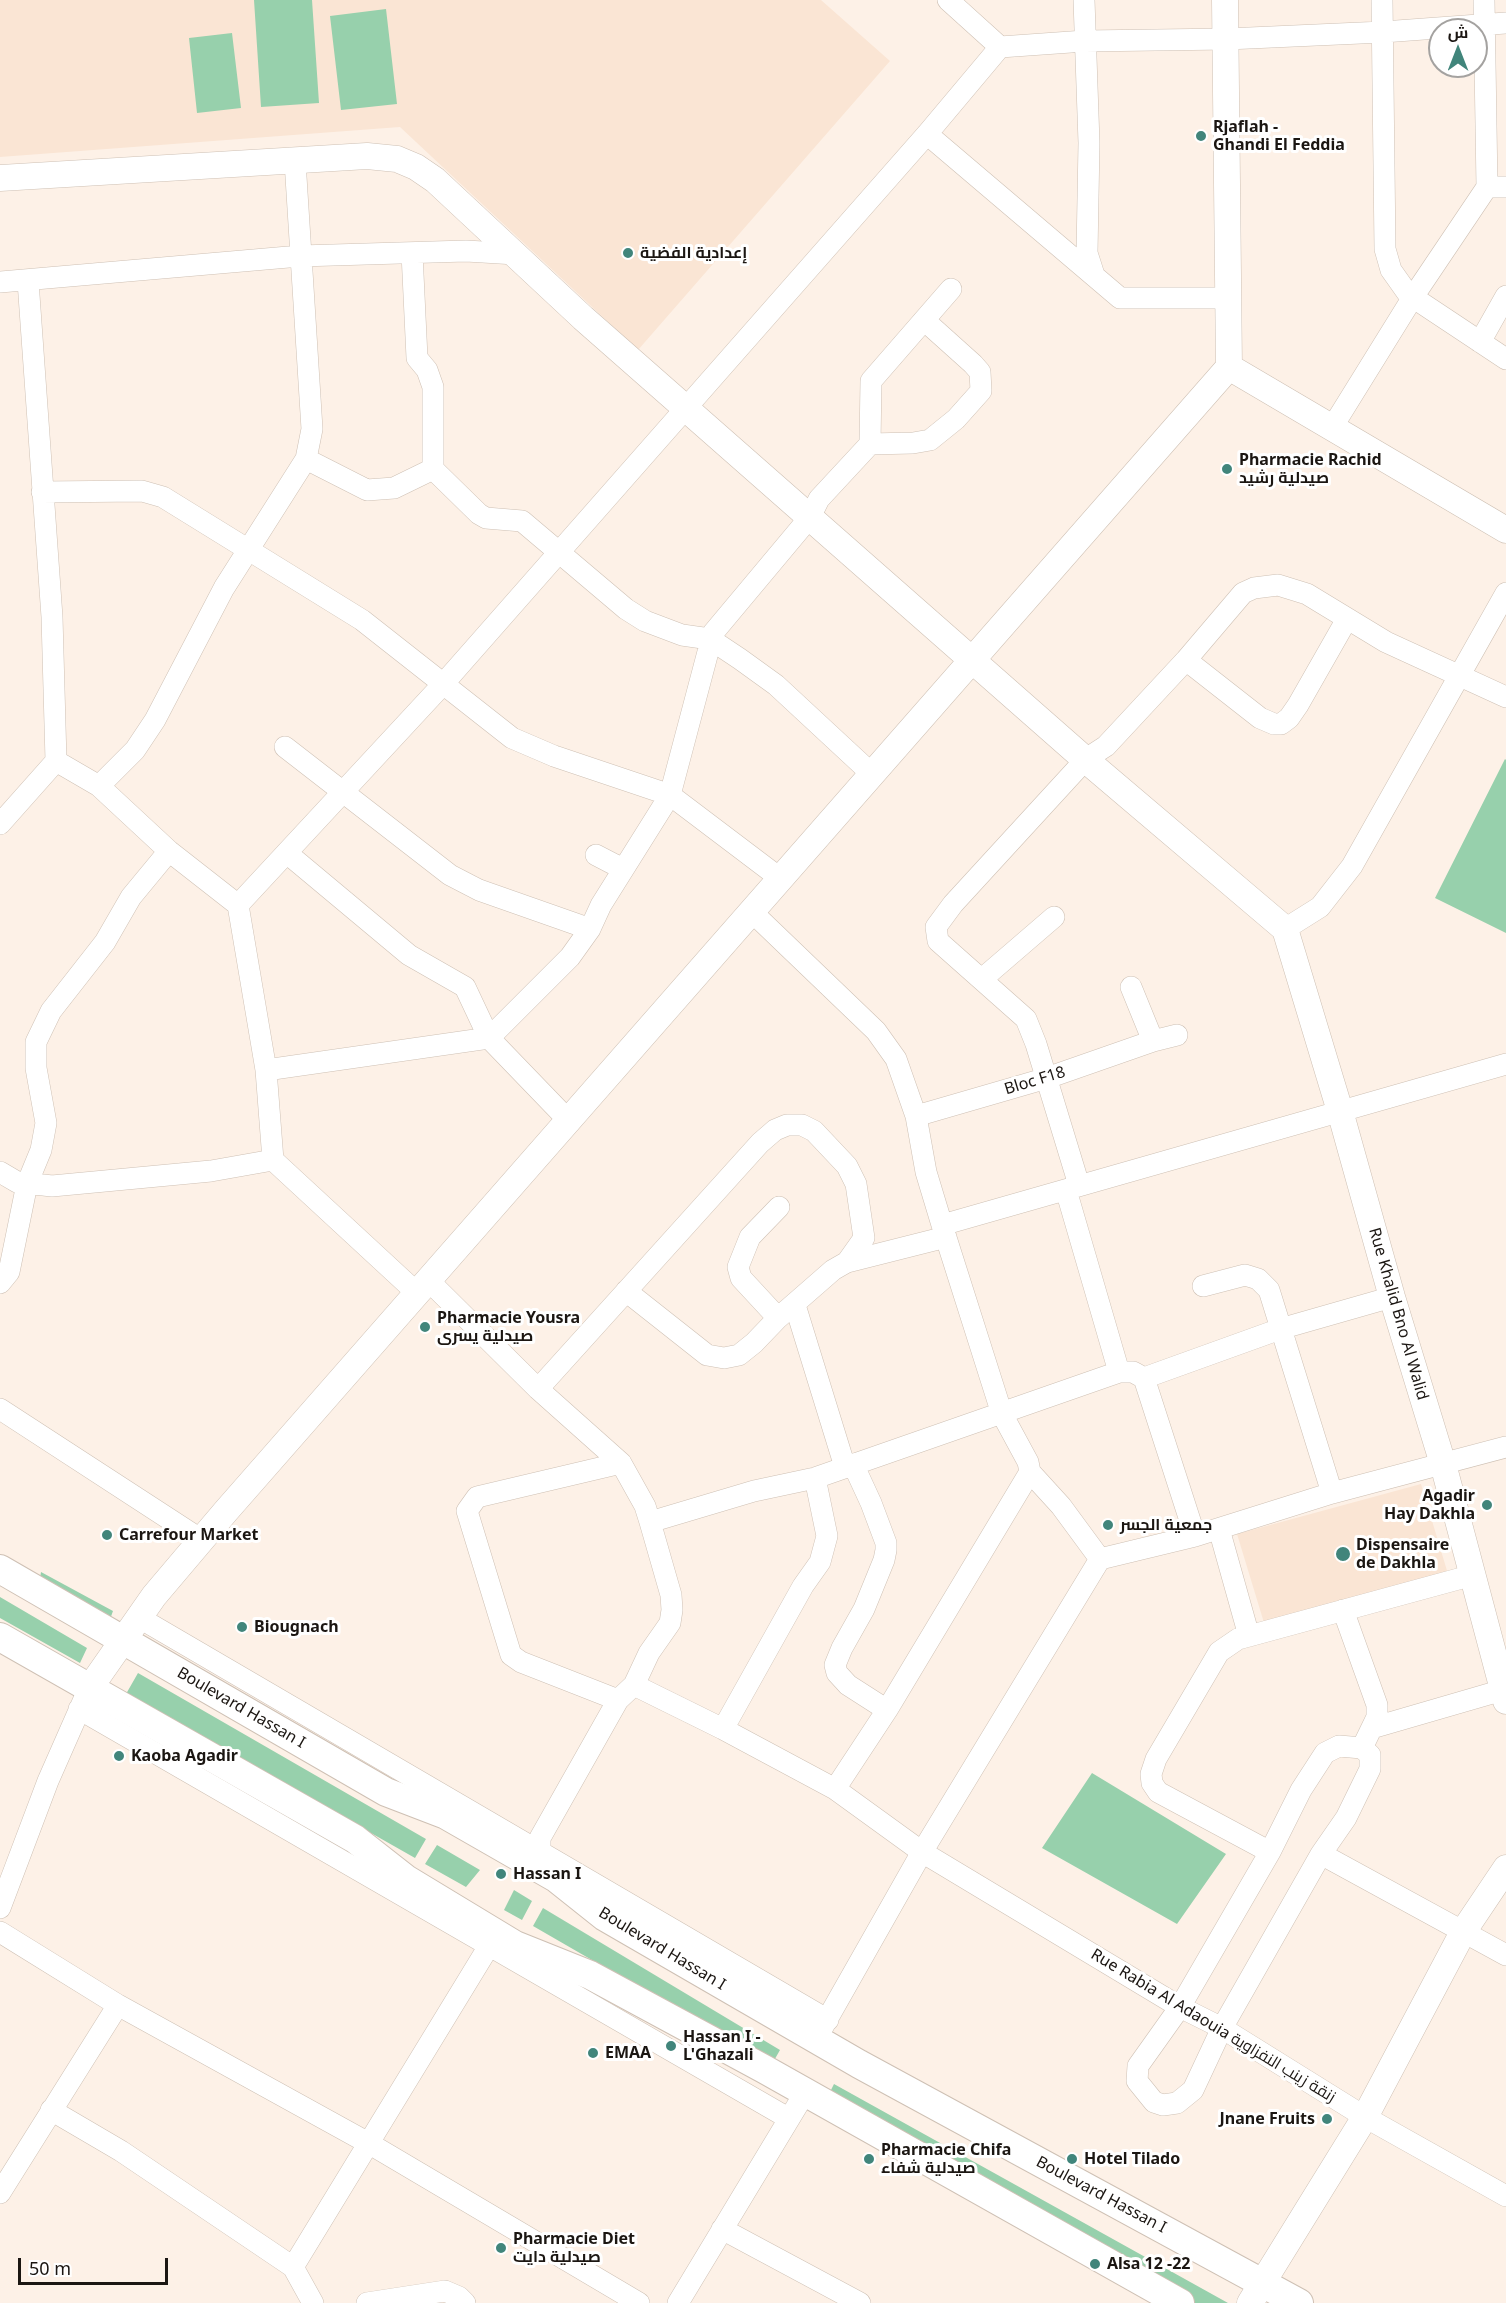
<!DOCTYPE html>
<html>
<head>
<meta charset="utf-8">
<style>
  body { margin:0 }
  #map { position:relative; width:1506px; height:2303px; overflow:hidden; background:#fdf1e7; font-family:"Noto Sans",Cairo,sans-serif }
  canvas { display:block }
  .north { position:absolute; left:1428px; top:18px; width:60px; height:60px; box-sizing:border-box; background:#fff; border:2px solid #a4a2a0; border-radius:50%; rotate:0deg; font-size:16px; font-weight:700; line-height:24px; text-align:center; color:#1b1612 }
  .north::after { content:''; display:block; margin:auto; width:21px; height:27px; background:#41857b; clip-path:polygon(50% 0,100% 100%,50% 72%,0 100%) }
  .scale { position:absolute; left:18px; top:2258px; width:150px; height:27px; box-sizing:border-box; border:3px solid #1b1612; border-top:0; padding-left:8px; font-size:18px; line-height:21px; white-space:nowrap; color:#1b1612; -webkit-text-stroke:4px #fff; paint-order:stroke }
</style>
</head>
<body>
<div id="map">
<canvas width="1506" height="2303"></canvas>
<div class="north">ش</div>
<div class="scale">50 m</div>
</div>
<script>
const ctx = document.querySelector('canvas').getContext('2d');
ctx.lineJoin = 'round';
function paint(path, color) { ctx.fillStyle = color; ctx.fill(path, 'evenodd'); }
const toPath = rows => new Path2D(rows.map(r => 'M' + r).join(''));
function strokePath(path, color, width, dash) { ctx.strokeStyle = color; ctx.lineWidth = width; ctx.lineCap = dash ? 'butt' : 'round'; ctx.setLineDash(dash || []); ctx.stroke(path); }
function write(font, color, halo, rows, align = 'center') {
  ctx.font = font + ' "Noto Sans",Cairo,sans-serif'; ctx.lineWidth = 6; ctx.setLineDash([]); ctx.textBaseline = 'middle'; ctx.strokeStyle = halo; ctx.fillStyle = color; for (const [text, x, y, turn = 0] of rows) {
    ctx.save(); ctx.translate(x, y); ctx.rotate((+turn || 0) * Math.PI / 180); ctx.textAlign = isNaN(turn) ? turn : align; if (halo) ctx.strokeText(text, 0, 0); ctx.fillText(text, 0, 0); ctx.restore();
  }
}
paint(toPath([
  [0,0,821,0,890,61,638,350,400,127,0,157],
  [1421,1484,1448,1574,1265,1626,1237,1534]
]), '#fae5d4');
paint(toPath([
  [254,0,312,0,319,103,261,107],
  [386,9,397,104,341,110,330,16],
  [232,33,241,108,197,113,189,38],
  [1505,759,1506,760,1506,933,1435,898],
  [41,1572,113,1611,109,1622,39,1585],
  [0,1597,87,1648,80,1663,0,1618],
  [138,1673,426,1839,415,1858,126,1694],
  [1092,1773,1226,1854,1177,1924,1042,1848],
  [437,1845,480,1870,466,1887,425,1864],
  [514,1890,532,1901,522,1920,504,1910],
  [543,1908,780,2050,772,2064,533,1926],
  [834,2084,1228,2303,1186,2303,826,2100]
]), '#97d0ac');
const minor = toPath([
  [948,0,1000,47],
  [1084,0,1089,143,1087,253,1094,275],
  [1382,0,1385,249,1391,270,1408,294,1506,359],
  [1484,0,1487,187,1506,187],
  [927,134,1120,298,1230,298],
  [412,253,417,358,427,370,433,387,433,469,479,514,486,518,522,521,626,609,645,621,682,635,710,639,740,659,776,685,873,775],
  [0,282,300,256,466,251,516,254],
  [1480,342,1506,296],
  [1333,426,1413,297,1487,187],
  [870,444,871,381,951,289],
  [306,459,367,490,394,488,433,469],
  [42,492,142,491,163,497,362,620,512,738,554,756,670,795,781,879],
  [1186,660,1260,718,1274,724,1281,724,1289,718,1298,705,1347,619],
  [285,747,450,875,479,890,590,929],
  [56,761,99,786,169,851,238,905,266,1070,273,1160,418,1294],
  [99,786,135,750,155,720,224,588,306,459,312,429,295,161],
  [0,824,56,761,52,617,28,281],
  [288,854,409,955,465,987,489,1038,570,957,590,929,601,905,670,795,713,633,810,517,819,499,870,444,913,443,930,440,956,419,981,391,980,372,973,364,924,320],
  [596,855,623,869],
  [238,905,444,683,927,134,1000,47,1085,41,1227,39,1383,32,1506,23],
  [752,912,876,1031,896,1059,916,1116,926,1172,942,1225,1002,1414,1028,1462,1030,1472,1061,1506,1100,1559],
  [1285,929,1320,907,1352,866,1506,593],
  [982,979,1054,917],
  [1131,987,1153,1041],
  [266,1070,489,1038,570,1122],
  [916,1116,1047,1078,1153,1041,1177,1035],
  [0,1172,17,1182,52,1186,211,1171,273,1160],
  [1079,1185,1036,1044,1026,1019,938,941,936,927,953,904,1086,759,1106,746,1186,660,1243,593,1254,588,1278,585,1307,594,1386,642,1506,697],
  [1066,1190,1119,1372],
  [942,1225,1506,1064],
  [429,1281,538,1389,621,1463,645,1506,650,1522,754,1491,815,1478,1119,1372,1133,1372,1144,1378,1195,1536],
  [0,1283,9,1272,27,1184,41,1150,46,1123,36,1068,36,1042,51,1011,105,942,131,897,169,851],
  [1203,1286,1245,1275,1258,1279,1269,1290,1332,1493],
  [626,1291,707,1355,724,1358,739,1355,754,1343,778,1318,833,1270,847,1262,946,1237],
  [795,1305,845,1467],
  [778,1318,741,1278,738,1267,750,1237,779,1207],
  [1144,1378,1280,1329,1392,1297],
  [538,1389,760,1143,775,1130,787,1125,802,1125,814,1131,847,1166,856,1184,864,1238,847,1262],
  [0,1409,203,1541],
  [1219,1529,1249,1636],
  [1343,1610,1377,1705,1377,1717,1362,1748],
  [138,1617,828,2020],
  [634,1685,723,1729,835,1789,922,1852,1180,2007,1222,2028,1365,2117,1506,2196],
  [618,1700,521,1662,511,1655,467,1511,477,1497,621,1463],
  [79,1709,788,2118],
  [887,1710,1030,1472],
  [1372,1728,1506,1689],
  [723,1729,803,1586,820,1562,827,1536,815,1478],
  [1339,1746,1362,1748,1370,1755,1370,1769,1346,1818,1321,1854,1222,2028,1193,2090,1177,2103,1163,2105,1154,2102,1137,2081,1138,2066,1180,2007,1270,1852,1301,1790,1325,1753,1339,1746],
  [835,1789,887,1710,848,1685,837,1673,835,1665,842,1648,864,1609,884,1560,886,1550,886,1543,871,1503,853,1464],
  [1270,1852,1158,1792,1152,1783,1151,1774,1156,1759,1219,1652,1238,1639,1473,1575],
  [1321,1854,1506,1955],
  [540,1862,540,1838,618,1700,634,1685,649,1653,670,1623,672,1610,671,1595,650,1522],
  [0,1908,48,1781,85,1697],
  [0,1932,118,2005,370,2144,639,2303],
  [816,2039,922,1852,1100,1559,1195,1536,1332,1493,1506,1447],
  [51,2110,121,2151,293,2267,313,2303],
  [0,2193,118,2005],
  [722,2229,860,2303],
  [293,2267,489,1946],
  [367,2303,445,2291,459,2297,465,2303],
  [678,2303,806,2091]
]);
const tertiary = toPath([
  [0,178,367,156,397,159,416,167,435,180,583,318,1080,755,1285,929,1340,1111,1392,1297,1443,1464,1506,1701],
  [1229,367,1506,530],
  [89,1689,154,1596,226,1511,1229,367,1225,0],
  [1250,2303,1365,2117,1463,1932,1506,1868]
]);
const secondary = toPath([
  [0,1569,386,1792,446,1815,556,1878,605,1917,859,2064,1299,2303],
  [0,1637,355,1839,406,1879,515,1945,590,1975,764,2069,1180,2303]
]);
strokePath(minor, '#cec0b4', 22);
strokePath(tertiary, '#cec0b4', 27);
strokePath(secondary, '#cec0b4', 30);
strokePath(minor, '#fff', 21);
strokePath(tertiary, '#fff', 26);
strokePath(secondary, '#fff', 28);
for (const [x, y, r, color] of [
  [1201,136,6,"#41857b"],
  [628,253,6,"#41857b"],
  [1227,469,6,"#41857b"],
  [425,1327,6,"#41857b"],
  [1487,1505,6,"#41857b"],
  [1108,1525,6,"#41857b"],
  [107,1535,6,"#41857b"],
  [1343,1554,8,"#41857b"],
  [242,1627,6,"#41857b"],
  [119,1756,6,"#41857b"],
  [501,1874,6,"#41857b"],
  [671,2046,6,"#41857b"],
  [593,2053,6,"#41857b"],
  [1327,2119,6,"#41857b"],
  [869,2159,6,"#41857b"],
  [1072,2159,6,"#41857b"],
  [501,2248,6,"#41857b"],
  [1095,2264,6,"#41857b"]
]) { const dot = new Path2D(); dot.arc(x, y, r, 0, 2 * Math.PI); ctx.fillStyle = color; ctx.fill(dot); strokePath(dot, '#fff', 2); }
write('bold 16px', '#1b1612', '#fff', [
  ["Rjaflah -",1213,127],
  ["Ghandi El Feddia",1213,145],
  ["إعدادية الفضية",640,253],
  ["Pharmacie Rachid",1239,460],
  ["صيدلية رشيد",1239,478],
  ["Pharmacie Yousra",437,1318],
  ["صيدلية يسرى",437,1336],
  ["Agadir",1475,1496,"right"],
  ["Hay Dakhla",1475,1514,"right"],
  ["جمعية الجسر",1120,1525],
  ["Carrefour Market",119,1535],
  ["Dispensaire",1356,1545],
  ["de Dakhla",1356,1563],
  ["Biougnach",254,1627],
  ["Kaoba Agadir",131,1756],
  ["Hassan I",513,1874],
  ["Hassan I -",683,2037],
  ["L'Ghazali",683,2055],
  ["EMAA",605,2053],
  ["Jnane Fruits",1315,2119,"right"],
  ["Pharmacie Chifa",881,2150],
  ["صيدلية شفاء",881,2168],
  ["Hotel Tilado",1084,2159],
  ["Pharmacie Diet",513,2239],
  ["صيدلية دايت",513,2257],
  ["Alsa 12 -22",1107,2264]
], 'left');
write('16px', '#1b1612', '#fff', [
  ["Bloc F18",1035,1081,-17],
  ["Rue Khalid Bno Al Walid",1398,1314,74],
  ["Boulevard Hassan I",241,1708,30],
  ["Boulevard Hassan I",662,1949,31],
  ["Rue Rabia Al Adaouia زنقة زينب النفزاوية",1213,2026,31],
  ["Boulevard Hassan I",1101,2195,28]
]);
</script>
</body>
</html>
